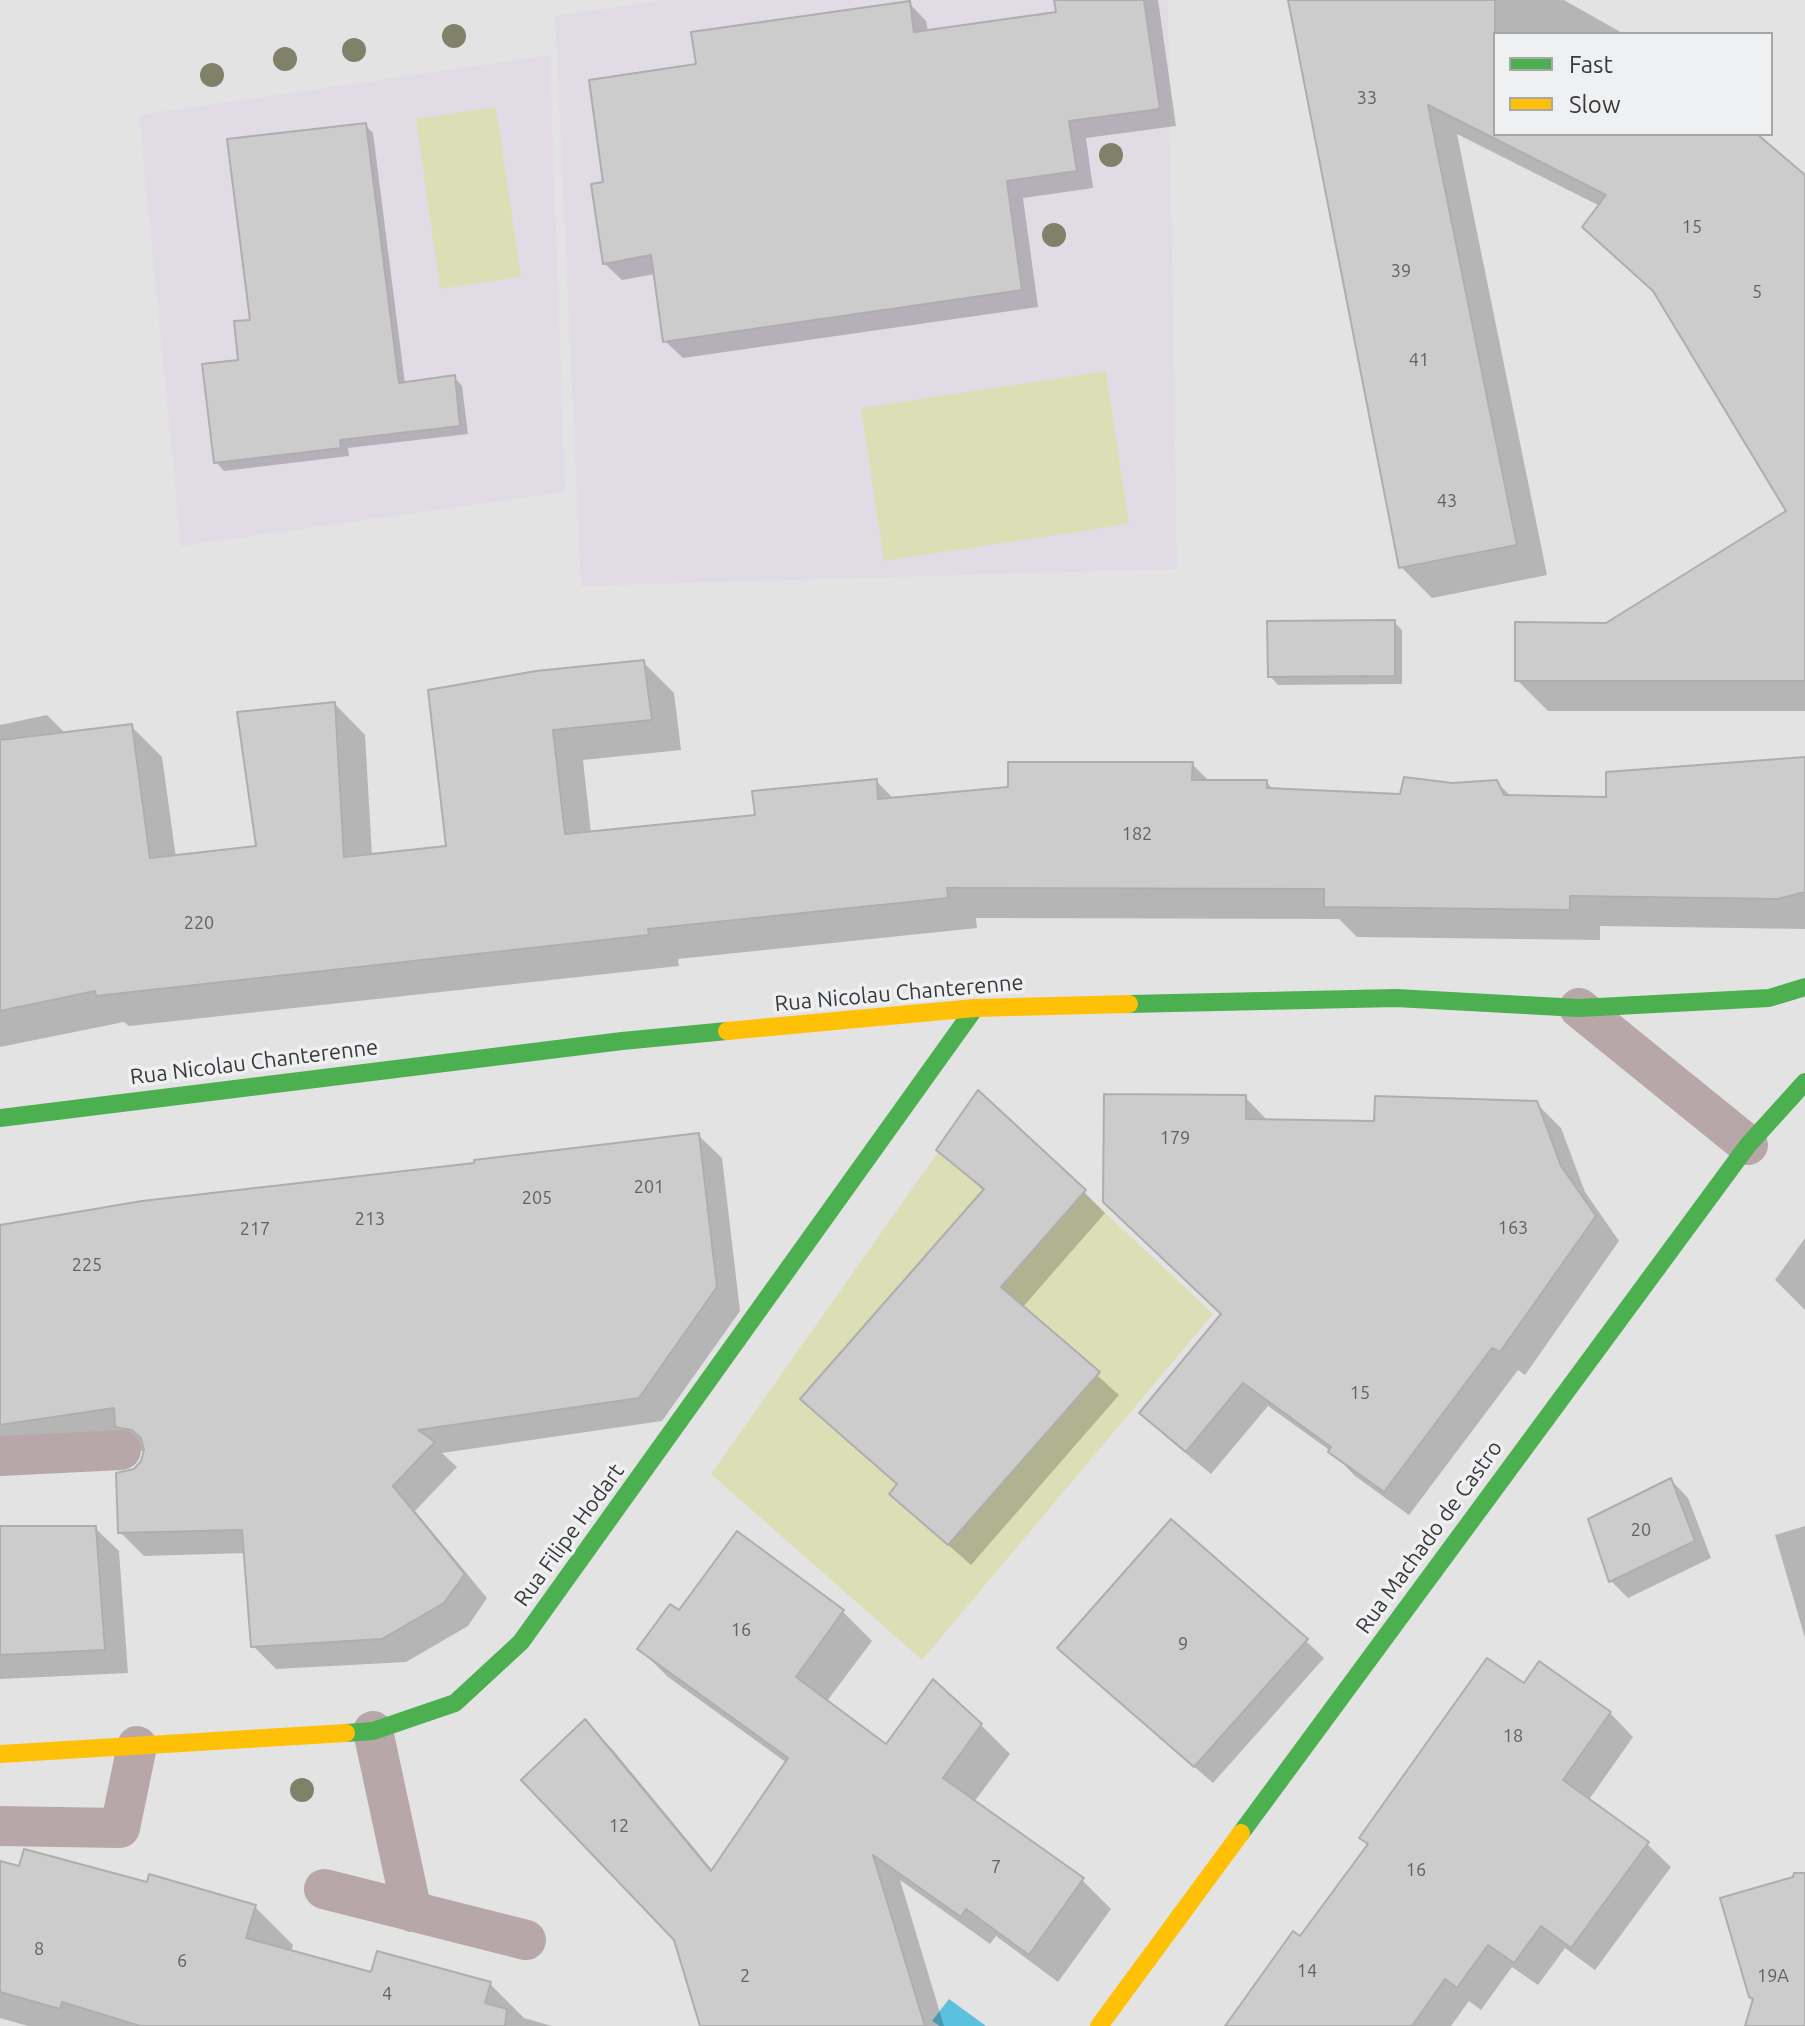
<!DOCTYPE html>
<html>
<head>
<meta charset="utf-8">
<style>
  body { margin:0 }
  #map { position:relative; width:1805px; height:2026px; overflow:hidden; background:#e3e3e4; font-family:Ubuntu,sans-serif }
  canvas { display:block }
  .legend { position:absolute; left:1493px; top:32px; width:280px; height:104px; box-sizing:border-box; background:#eff0f2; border:2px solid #a7a7a9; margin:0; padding:10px 14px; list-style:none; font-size:24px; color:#3a3a3b }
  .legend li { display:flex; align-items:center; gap:16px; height:40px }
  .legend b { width:40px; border:2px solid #a7a7a9 }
</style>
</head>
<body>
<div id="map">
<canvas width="1805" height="2026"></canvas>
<ul class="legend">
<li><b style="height:10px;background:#4caf50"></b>Fast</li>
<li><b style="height:10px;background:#ffc107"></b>Slow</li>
</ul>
</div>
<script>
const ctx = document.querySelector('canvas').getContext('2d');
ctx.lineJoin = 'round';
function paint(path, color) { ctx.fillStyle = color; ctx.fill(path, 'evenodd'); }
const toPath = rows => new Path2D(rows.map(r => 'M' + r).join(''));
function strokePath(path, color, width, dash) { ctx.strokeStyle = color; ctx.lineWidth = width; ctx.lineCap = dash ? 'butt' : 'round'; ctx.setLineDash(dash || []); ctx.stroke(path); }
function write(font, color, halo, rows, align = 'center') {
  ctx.font = font + ' Ubuntu,sans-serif'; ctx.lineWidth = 7; ctx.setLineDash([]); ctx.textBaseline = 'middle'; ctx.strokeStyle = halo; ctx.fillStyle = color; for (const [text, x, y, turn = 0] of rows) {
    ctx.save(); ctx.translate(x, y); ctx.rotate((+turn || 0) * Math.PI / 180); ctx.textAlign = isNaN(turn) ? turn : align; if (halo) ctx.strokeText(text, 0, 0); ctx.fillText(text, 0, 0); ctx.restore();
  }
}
paint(toPath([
  [662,0,1168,0,1177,569,581,586,555,16],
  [550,55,565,492,181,546,139,115]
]), '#e1dbe6');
paint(toPath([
  [496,107,521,277,440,289,416,119],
  [1106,371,1129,524,884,561,861,408],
  [979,1094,1213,1314,922,1660,711,1474]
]), '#dcdfb5');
paint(toPath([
  [949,1999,986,2026,940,2026,932,2021]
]), '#5cc1de');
paint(toPath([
  [1056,0,1158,0,1176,126,1086,138,1093,188,1023,198,1038,307,683,358,665,341,655,274,622,280,604,263,606,184,698,66,909,3,926,21,928,32,1058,14],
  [1290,0,1564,0,1624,34,1495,34,1495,134,1754,134,1805,179,1805,711,1548,711,1517,680,1788,512,1659,297,1584,227,1600,206,1457,134,1547,575,1432,598,1401,567],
  [365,125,373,133,405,384,454,377,462,386,468,434,348,448,349,456,224,471,216,462,252,322],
  [1394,622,1402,630,1402,684,1278,685,1270,676],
  [643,662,674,693,681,750,583,760,591,833,757,817,876,781,894,799,1010,788,1192,764,1210,782,1266,782,1275,791,1402,796,1452,785,1496,782,1512,797,1608,799,1805,759,1805,929,1600,926,1600,940,1357,937,1339,919,976,918,977,928,678,959,679,966,129,1026,124,1022,0,1047,0,725,47,715,66,734,131,726,162,757,176,858,258,848,335,704,365,735,372,856,448,848,430,691],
  [1245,1097,1269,1122,1376,1123,1536,1103,1561,1128,1585,1192,1619,1241,1525,1375,1518,1370,1409,1515,1355,1476,1332,1452,1268,1406,1211,1474,1166,1437,1141,1413,1223,1315],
  [698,1135,722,1158,740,1311,662,1421,442,1453,457,1467,415,1511,487,1598,468,1626,406,1662,276,1669,253,1646,246,1553,144,1556,120,1532,135,1471,143,1462,146,1451,0,1452,0,1227],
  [938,1150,1084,1192,1105,1213,1022,1308,1119,1395,971,1565,913,1514,899,1486,802,1399,984,1191],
  [1805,1238,1805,1310,1775,1280],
  [1671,1480,1688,1498,1711,1558,1628,1598,1611,1581],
  [1805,1526,1805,1638,1775,1535],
  [0,1528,95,1528,119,1551,128,1673,0,1679],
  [737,1534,843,1612,872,1641,827,1701,887,1747,981,1725,1010,1754,974,1802,1082,1880,1111,1909,1058,1982,996,1936,990,1944,900,1880,944,2026,702,2026,652,1859,585,1721,613,1750,713,1871,787,1763,668,1677,640,1649,679,1613],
  [1306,1641,1324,1658,1213,1783,1077,1665],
  [1539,1664,1610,1713,1633,1737,1588,1801,1647,1844,1671,1867,1595,1970,1565,1948,1538,1985,1512,1967,1481,2010,1469,2001,1451,2026,1227,2026,1301,1939,1369,1846,1362,1838,1525,1686],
  [0,1863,20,1869,148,1884,255,1907,293,1945,291,1952,372,1975,490,1984,524,2018,552,2026,28,2026,0,2018]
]), '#0003');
const building = toPath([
  [1054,0,1144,0,1160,109,1069,121,1077,171,1007,181,1022,290,663,342,651,255,603,264,591,184,603,182,589,80,696,64,691,32,910,1,914,32,1056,12,1054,0],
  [1288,0,1495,0,1495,134,1757,134,1805,175,1805,681,1515,681,1515,622,1606,623,1786,511,1653,291,1582,227,1606,195,1428,105,1517,545,1399,568,1288,0],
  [366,123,399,383,455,375,460,426,340,440,341,448,214,463,202,364,238,360,234,321,250,320,227,139,366,123],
  [1395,620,1395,676,1268,677,1267,621,1395,620],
  [644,660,652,720,553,730,565,834,755,815,752,791,877,779,878,799,1008,787,1008,762,1193,762,1192,780,1267,780,1267,788,1400,794,1404,777,1452,783,1497,780,1504,795,1606,797,1606,772,1805,757,1805,892,1778,899,1570,896,1570,910,1324,907,1324,889,947,888,948,898,648,929,649,935,96,996,95,991,0,1011,0,740,132,724,150,858,256,846,237,712,335,702,344,857,446,846,428,690,536,671,644,660],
  [978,1090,1086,1190,1001,1287,1100,1372,948,1545,889,1494,897,1484,800,1399,984,1189,936,1150,978,1090],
  [1104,1094,1246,1095,1246,1119,1374,1121,1375,1096,1537,1101,1561,1166,1596,1216,1500,1352,1492,1348,1384,1492,1328,1452,1331,1447,1243,1383,1186,1452,1139,1413,1221,1314,1103,1202,1104,1094],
  [699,1133,717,1287,639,1398,418,1430,435,1442,393,1486,465,1574,444,1603,382,1639,251,1647,242,1530,118,1533,116,1473,134,1469,141,1461,144,1450,141,1438,132,1430,115,1427,114,1408,0,1425,0,1225,142,1201,474,1163,474,1160,699,1133],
  [1671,1478,1695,1541,1609,1582,1588,1519,1671,1478],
  [1171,1519,1308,1639,1194,1767,1057,1648,1171,1519],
  [0,1526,96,1526,105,1650,0,1655,0,1526],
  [737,1531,844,1610,796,1677,886,1744,933,1679,982,1724,943,1778,1084,1878,1029,1955,966,1909,961,1917,873,1855,925,2026,700,2026,674,1940,521,1780,585,1719,711,1871,788,1758,637,1649,670,1604,679,1610,737,1531],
  [1487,1658,1524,1683,1539,1661,1611,1712,1563,1780,1649,1842,1571,1948,1541,1926,1514,1963,1488,1945,1457,1988,1445,1979,1412,2026,1225,2026,1293,1931,1300,1936,1368,1844,1359,1838,1487,1658],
  [24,1849,147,1882,149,1874,256,1905,246,1938,371,1972,377,1951,491,1982,485,2003,507,2009,505,2026,140,2026,62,2002,60,2009,0,1992,0,1861,19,1866,24,1849],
  [1794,1873,1805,1873,1805,2026,1745,2026,1753,1999,1749,1997,1720,1898,1793,1877,1794,1873]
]);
paint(building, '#cdcccd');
strokePath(building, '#aeaeae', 2);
strokePath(toPath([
  [1579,1008,1748,1145],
  [0,1456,121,1450],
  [373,1731,412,1912],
  [0,1826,120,1828,137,1746],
  [324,1889,526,1940]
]), '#b8a7a9', 40);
strokePath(toPath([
  [1129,1004,1396,998,1579,1008,1769,998,1805,987],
  [0,1118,622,1041,727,1031],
  [346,1733,373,1731,455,1703,521,1642,975,1008],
  [1241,1833,1748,1145,1805,1082]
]), '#4caf50', 18);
strokePath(toPath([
  [727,1031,975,1008,1129,1004],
  [0,1754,346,1733],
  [1099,2026,1241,1833]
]), '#ffc107', 18);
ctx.fillStyle = '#808169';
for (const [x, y] of [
  [454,36],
  [354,50],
  [285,59],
  [212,75],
  [1111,155],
  [1054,235],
  [302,1790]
]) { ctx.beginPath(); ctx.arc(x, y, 12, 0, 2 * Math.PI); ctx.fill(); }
write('18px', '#616162', null, [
  ["33",1367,98],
  ["15",1692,227],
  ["39",1401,271],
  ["5",1757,292],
  ["41",1419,360],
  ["43",1447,501],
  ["182",1137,834],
  ["220",199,923],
  ["179",1175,1138],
  ["201",649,1187],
  ["205",537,1198],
  ["213",370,1219],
  ["163",1513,1228],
  ["217",255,1229],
  ["225",87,1265],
  ["15",1360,1393],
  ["20",1641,1530],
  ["16",741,1630],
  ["9",1183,1644],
  ["18",1513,1736],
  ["12",619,1826],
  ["7",996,1867],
  ["16",1416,1870],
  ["8",39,1949],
  ["6",182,1961],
  ["14",1307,1971],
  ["2",745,1976],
  ["19A",1773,1976],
  ["4",387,1994]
]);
write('22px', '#3a3a3b', '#eff0f2', [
  ["Rua Nicolau Chanterenne",899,993,-5],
  ["Rua Nicolau Chanterenne",254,1062,-7],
  ["Rua Filipe Hodart",569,1535,-54],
  ["Rua Machado de Castro",1429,1537,-54]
]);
</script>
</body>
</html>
